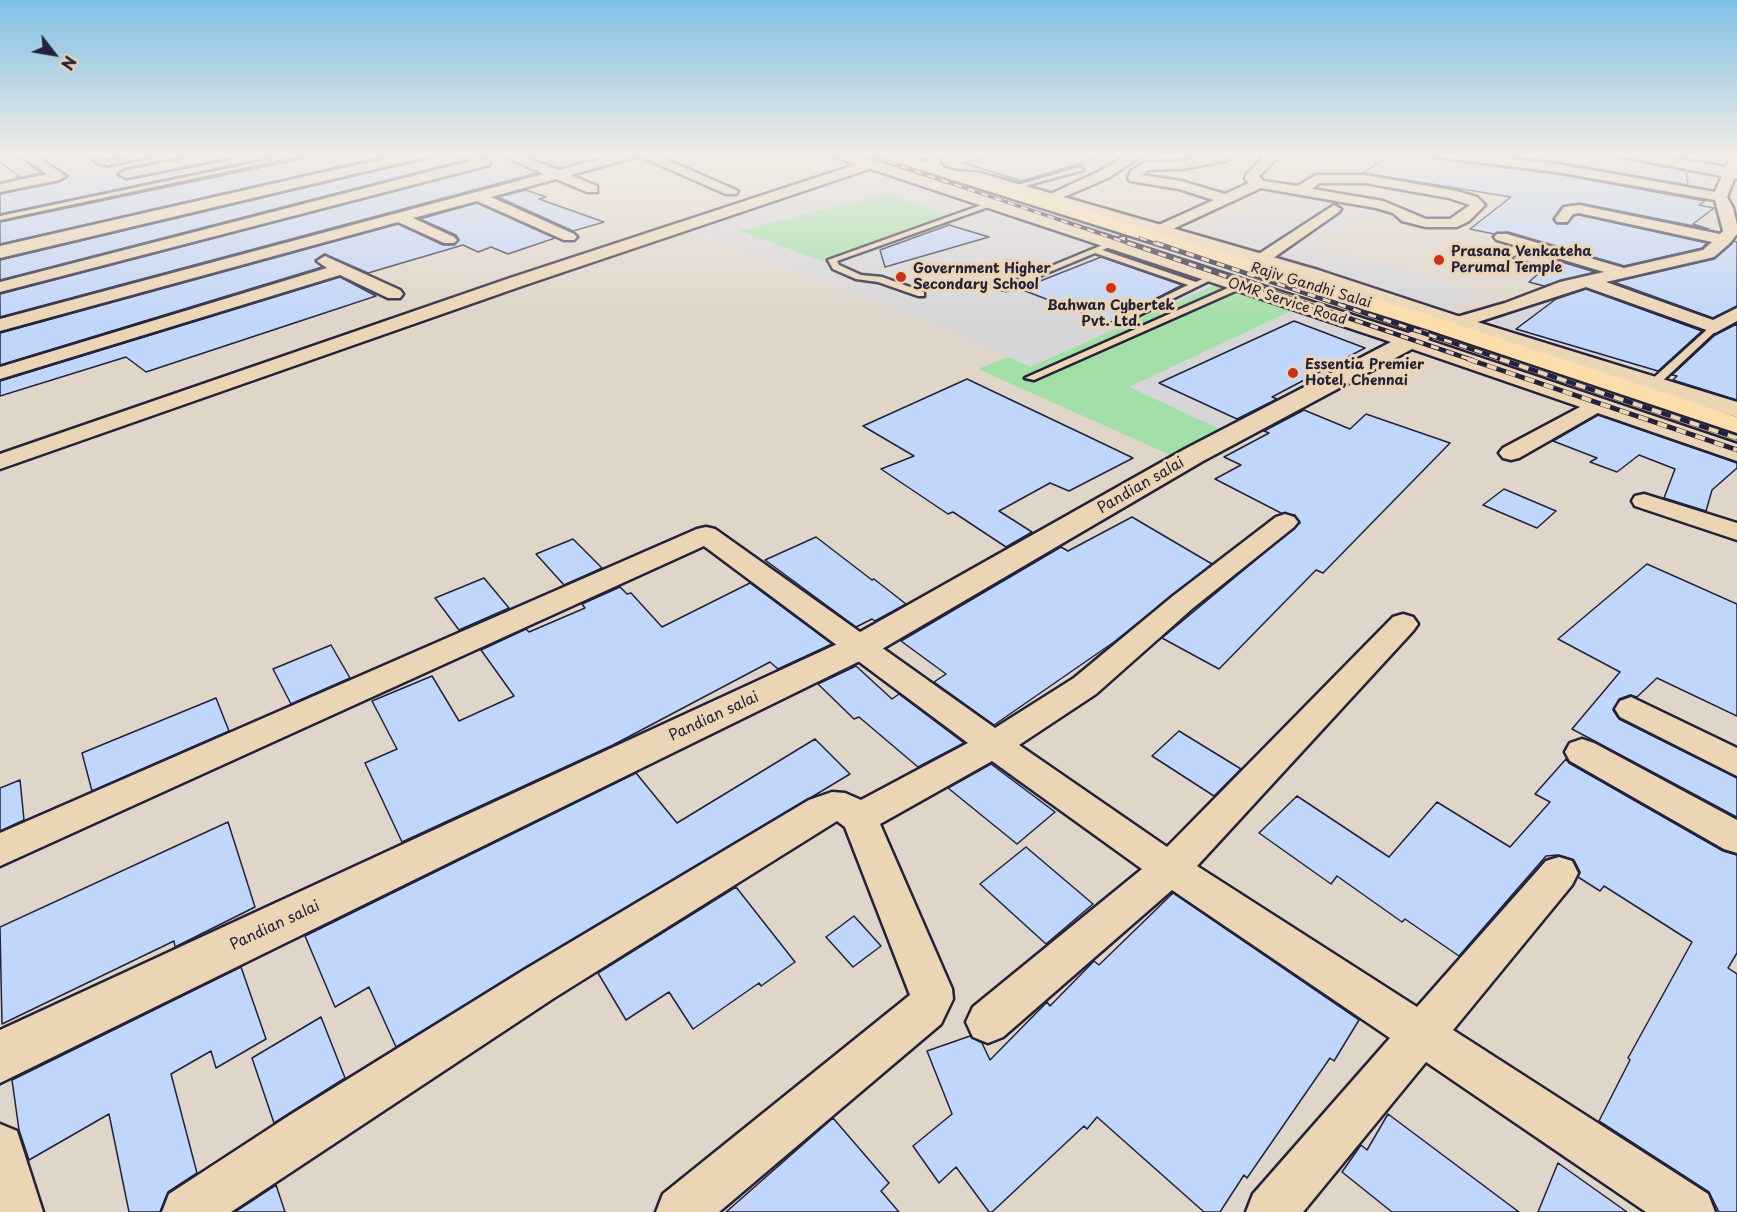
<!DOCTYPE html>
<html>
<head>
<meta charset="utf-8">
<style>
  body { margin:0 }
  #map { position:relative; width:1737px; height:1212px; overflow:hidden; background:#dfd5c9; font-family:"Playpen Sans",sans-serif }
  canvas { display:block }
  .north { position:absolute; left:24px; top:24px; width:60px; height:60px; -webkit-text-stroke:4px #ecd5b4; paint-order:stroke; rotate:121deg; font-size:16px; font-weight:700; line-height:24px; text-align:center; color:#22223b }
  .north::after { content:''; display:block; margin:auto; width:21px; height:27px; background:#22223b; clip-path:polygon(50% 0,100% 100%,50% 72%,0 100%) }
</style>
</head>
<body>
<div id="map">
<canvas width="1737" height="1212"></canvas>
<div class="north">N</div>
</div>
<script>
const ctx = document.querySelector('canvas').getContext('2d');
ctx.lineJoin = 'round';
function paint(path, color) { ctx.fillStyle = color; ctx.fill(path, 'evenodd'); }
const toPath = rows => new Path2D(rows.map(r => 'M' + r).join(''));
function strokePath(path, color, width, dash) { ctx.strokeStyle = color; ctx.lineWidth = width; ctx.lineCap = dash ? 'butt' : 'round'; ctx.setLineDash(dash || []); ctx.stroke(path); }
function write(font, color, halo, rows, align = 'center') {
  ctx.font = font + ' "Playpen Sans",sans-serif'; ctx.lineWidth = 6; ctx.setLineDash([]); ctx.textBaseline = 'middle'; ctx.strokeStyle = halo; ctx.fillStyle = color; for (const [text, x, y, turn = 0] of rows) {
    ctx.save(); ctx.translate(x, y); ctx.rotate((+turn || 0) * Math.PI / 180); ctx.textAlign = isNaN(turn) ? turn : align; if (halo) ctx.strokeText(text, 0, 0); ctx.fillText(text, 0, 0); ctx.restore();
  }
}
paint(toPath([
  [227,153,415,153,0,249,0,197],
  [965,153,1069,153,1114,164,1054,195,952,165,949,157],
  [889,175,1217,284,1030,367,947,328,678,228,843,177],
  [1287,191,1377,211,1314,245,1481,292,1448,312,1193,233],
  [1577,288,1720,332,1665,382,1479,322],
  [1295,309,1393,343,1226,432,1129,387]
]), '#d6d5d8');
paint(toPath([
  [888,193,959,220,828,263,740,231],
  [1217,284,1295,309,1129,387,1226,432,1177,458,978,369,1008,357,1030,367]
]), '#a2dfa7');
const building = toPath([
  [0,153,14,153,41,173,18,178,16,177,19,176,0,162,0,153],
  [34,153,81,153,97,165,108,167,169,153,204,153,126,168,117,175,126,180,231,159,239,153,246,153,247,162,0,214,0,194,59,182,68,177,34,153],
  [330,153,399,153,0,244,0,222,330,153],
  [434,153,453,153,465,160,0,280,0,260,426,159,434,153],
  [476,153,496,153,537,173,0,317,0,294,491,166,491,160,476,153],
  [519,153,549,153,551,165,519,153],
  [1001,153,1097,153,1097,158,1022,181,963,163,1001,153],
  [1393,153,1429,153,1437,159,1557,174,1705,201,1699,205,1714,208,1693,224,1709,229,1579,203,1562,206,1553,219,1557,224,1567,224,1574,216,1579,215,1707,243,1702,248,1624,266,1508,232,1494,234,1470,229,1511,197,1363,173,1393,153],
  [1482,153,1578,153,1622,158,1686,171,1688,185,1557,162,1482,153],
  [526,190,546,197,539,199,604,222,573,231,498,197,526,190],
  [477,203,555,238,508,254,491,247,478,252,463,245,368,273,324,254,315,260,322,267,0,365,0,333,398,224,443,245,454,245,459,240,456,235,420,219,477,203],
  [949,225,989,237,885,267,880,250,949,225],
  [1734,241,1737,242,1737,306,1713,318,1614,282,1714,259,1734,241],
  [1525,251,1595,272,1544,286,1529,282,1546,267,1512,258,1525,251],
  [1101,257,1182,285,1109,323,1020,289,1101,257],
  [340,277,376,296,146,372,126,357,0,396,0,381,340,277],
  [1586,289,1702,331,1658,371,1516,329,1556,299,1586,289],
  [1294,321,1365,348,1272,397,1277,399,1237,419,1159,383,1294,321],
  [1737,324,1737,400,1673,380,1677,376,1672,375,1715,335,1737,324],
  [967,379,1106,445,1133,458,1069,491,1050,483,999,511,1032,532,1006,547,953,512,948,514,881,469,914,456,863,426,967,379],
  [1304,410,1350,429,1366,414,1450,443,1323,573,1316,570,1219,669,1162,638,1300,523,1295,515,1281,513,1215,479,1241,465,1224,457,1269,433,1264,431,1304,410],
  [1598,415,1737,463,1737,468,1712,490,1706,511,1664,498,1675,469,1639,455,1617,472,1590,462,1597,458,1553,441,1598,415],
  [1504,489,1556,511,1537,528,1483,505,1504,489],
  [1132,517,1212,564,1114,642,994,725,934,682,946,674,901,641,1061,547,1068,551,1132,517],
  [816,537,872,580,874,579,906,604,875,621,872,619,856,627,765,560,816,537],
  [573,539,602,568,564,585,536,554,573,539],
  [1647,564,1737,604,1737,716,1657,678,1637,697,1630,695,1619,699,1613,710,1619,719,1737,778,1737,817,1572,729,1620,672,1558,639,1647,564],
  [484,578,509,608,459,630,435,598,484,578],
  [750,583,832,644,778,669,770,662,613,745,402,842,365,763,397,749,372,701,432,676,459,721,514,696,481,650,526,629,529,632,585,608,582,604,620,587,627,594,631,593,662,627,750,583],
  [331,645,350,678,291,704,273,669,331,645],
  [856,666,892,699,899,694,964,743,918,767,859,717,854,719,818,684,856,666],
  [216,698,229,731,92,791,82,753,216,698],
  [1179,731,1241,769,1214,796,1152,756,1179,731],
  [815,739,850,774,396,1047,369,987,335,1007,305,936,636,773,677,823,815,739],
  [1566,759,1569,763,1723,851,1737,855,1737,953,1728,968,1737,974,1737,1212,1719,1212,1709,1192,1599,1121,1630,1060,1628,1058,1692,942,1604,886,1600,891,1578,877,1580,872,1574,860,1558,855,1546,856,1459,956,1405,919,1402,922,1337,876,1331,884,1259,833,1297,796,1389,857,1437,802,1510,847,1550,802,1535,794,1566,759],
  [991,764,1055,812,1017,844,948,788,991,764],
  [20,780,24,820,0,831,0,788,20,780],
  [228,822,255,907,175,947,174,941,2,1024,0,927,228,822],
  [1026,847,1093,904,1046,944,980,884,1026,847],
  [736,887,795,962,761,986,759,983,693,1029,669,992,626,1020,598,973,736,887],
  [1173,893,1359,1020,1334,1061,1330,1058,1247,1178,1244,1175,1220,1212,1204,1212,1097,1117,1087,1129,1084,1126,992,1212,989,1212,956,1167,939,1183,913,1146,952,1114,927,1051,970,1036,982,1043,990,1060,1047,1002,1050,1006,1094,961,1099,965,1173,893],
  [854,916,881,946,853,967,826,937,854,916],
  [241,967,266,1039,216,1068,211,1051,171,1074,197,1173,168,1192,160,1212,129,1212,109,1114,29,1160,19,1130,12,1080,241,967],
  [321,1017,345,1078,274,1123,252,1058,321,1017],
  [1388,1114,1519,1212,1392,1212,1342,1172,1361,1145,1367,1150,1388,1114],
  [833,1118,889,1183,881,1191,899,1212,726,1212,833,1118],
  [1558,1163,1627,1212,1538,1212,1558,1163],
  [276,1185,285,1212,235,1212,276,1185]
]);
paint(building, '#c1d6fb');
strokePath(building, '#22223b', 1.5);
const service = toPath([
  [83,153,90,153,102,160,108,161,155,153,167,153,108,165,98,163,83,153],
  [301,153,312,153,0,220,0,216,301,153],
  [1081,167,1083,170,1014,189,1010,187,1081,167],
  [987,203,994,205,837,261,839,265,861,275,882,277,924,292,924,296,918,296,878,282,856,279,833,269,828,260,987,203],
  [1122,237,1125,237,1125,241,1102,250,1196,282,1211,275,1215,278,1123,323,1120,322,1120,318,1188,285,1095,253,1006,290,998,288,1122,237],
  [1239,283,1244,286,1242,288,1034,380,1025,378,1239,283],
  [1712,325,1720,327,1657,386,1649,386,1649,382,1712,325]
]);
const minor = toPath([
  [16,153,30,153,66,176,59,180,0,192,0,184,47,174,16,153],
  [214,153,237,153,231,157,126,178,119,174,126,170,214,153],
  [455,153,471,153,490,162,489,165,0,292,0,282,471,161,455,153],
  [498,153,514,153,558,170,624,153,652,153,738,191,736,194,726,194,639,156,570,175,597,186,597,192,587,192,556,179,491,197,574,234,577,237,574,240,564,240,477,201,413,218,454,237,457,240,454,243,444,243,398,222,0,331,0,319,544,174,498,153],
  [1132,153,1146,153,1108,178,1054,201,1049,202,1042,198,1098,172,1132,153],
  [1224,153,1238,153,1226,161,1181,169,1148,170,1142,175,1181,181,1225,194,1249,183,1245,179,1246,175,1261,160,1262,153,1274,153,1274,161,1259,176,1263,181,1298,186,1316,175,1365,175,1456,191,1477,197,1485,205,1469,221,1457,227,1426,227,1402,221,1393,213,1376,208,1261,188,1164,233,1154,233,1151,230,1154,227,1214,200,1179,189,1130,181,1128,178,1131,171,1145,162,1181,161,1224,153],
  [1319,183,1365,183,1449,198,1470,205,1450,219,1426,219,1383,201,1312,189,1319,183],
  [1431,153,1465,153,1557,164,1715,192,1731,155,1737,153,1737,171,1727,197,1733,208,1737,225,1737,234,1730,243,1714,257,1606,282,1713,320,1737,308,1737,321,1715,333,1586,287,1450,331,1436,331,1434,327,1436,323,1505,303,1560,282,1604,272,1497,240,1494,237,1497,234,1507,234,1624,268,1703,250,1712,242,1579,213,1573,214,1567,222,1557,222,1555,219,1564,207,1579,205,1720,234,1723,231,1715,200,1557,172,1437,157,1431,153],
  [870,160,876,164,875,167,522,286,0,469,0,454,510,278,870,160],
  [1334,205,1341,209,1339,212,1266,263,1254,263,1252,260,1254,257,1334,205],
  [325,256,400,290,403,294,400,298,388,298,340,275,0,379,0,367,327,268,317,261,325,256],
  [1595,399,1603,400,1606,405,1603,410,1519,458,1511,460,1503,458,1499,453,1503,448,1595,399],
  [1644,494,1737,523,1737,540,1635,506,1632,501,1635,496,1644,494],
  [1285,514,1294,517,1298,522,1294,527,1193,608,1096,694,1019,745,1167,847,1393,617,1403,614,1413,617,1418,624,1413,631,1197,866,1417,1007,1546,861,1559,857,1572,861,1578,873,1572,885,1453,1030,1708,1194,1715,1212,1646,1212,1426,1062,1303,1212,1246,1212,1253,1194,1390,1038,1172,890,1003,1037,988,1043,973,1037,966,1022,973,1007,1142,869,992,761,880,824,952,989,953,999,941,1024,719,1212,656,1212,663,1194,910,995,845,827,837,821,554,998,231,1212,162,1212,169,1194,290,1115,524,970,809,800,832,792,845,793,861,800,968,743,704,546,0,866,0,833,697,529,706,527,715,529,995,728,1074,678,1173,596,1276,517,1285,514],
  [1631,697,1737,748,1737,776,1620,717,1615,709,1620,701,1631,697],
  [1582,739,1594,743,1737,820,1737,853,1724,849,1570,761,1565,752,1570,743,1582,739],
  [0,1124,17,1131,43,1212,0,1212,0,1124]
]);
const tertiary = toPath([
  [408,153,432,153,425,157,0,258,0,246,408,153],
  [830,153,851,153,1408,333,1420,329,1428,331,1431,336,1428,340,1737,444,1737,461,1412,349,1203,461,870,656,0,1083,0,1030,846,640,1185,449,1391,342,832,156,830,153],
  [927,153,948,153,940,158,940,163,947,171,944,174,934,174,928,167,927,153],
  [1617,153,1646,153,1737,169,1737,179,1624,157,1617,153],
  [955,171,980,173,1318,270,1461,317,1737,402,1737,417,1445,327,1304,278,974,181,950,179,947,176,955,171]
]);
const primary = toPath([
  [875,153,896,153,1445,320,1737,417,1737,433,1429,330,877,156,875,153]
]);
strokePath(service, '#22223b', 5);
strokePath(minor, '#22223b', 5);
strokePath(tertiary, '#22223b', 5);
strokePath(primary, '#22223b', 5);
paint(service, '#ecd5b4');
paint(minor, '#ecd5b4');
paint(tertiary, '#ecd5b4');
paint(primary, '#faddab');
const railFar2 = toPath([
  [862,153,1133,245],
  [1140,238,1160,245]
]);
const railFar1 = toPath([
  [1128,243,1472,360],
  [1156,243,1504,360]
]);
const rail = toPath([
  [1468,359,1737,450],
  [1500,359,1737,438]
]);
strokePath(railFar2, '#22223b', 3);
strokePath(railFar1, '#22223b', 4.5);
strokePath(rail, '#22223b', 5);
strokePath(railFar2, '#ecd5b4', 2, [7]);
strokePath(railFar1, '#ecd5b4', 3, [8]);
strokePath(rail, '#ecd5b4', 4, [10]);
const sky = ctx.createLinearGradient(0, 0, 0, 322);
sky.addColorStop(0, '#7fc0e5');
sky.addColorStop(0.48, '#f1ece7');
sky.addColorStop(1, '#f1ece700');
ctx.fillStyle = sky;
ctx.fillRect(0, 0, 1737, 322);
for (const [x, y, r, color] of [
  [1439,260,6,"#c8321e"],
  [901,277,6,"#c8321e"],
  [1111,288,6,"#c8321e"],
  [1293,373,6,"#c8321e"]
]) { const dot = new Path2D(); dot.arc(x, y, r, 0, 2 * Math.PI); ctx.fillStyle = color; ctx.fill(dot); strokePath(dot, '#ecd5b4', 2); }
write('bold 14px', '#22223b', '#ecd5b4', [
  ["Prasana Venkateha",1451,252],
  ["Perumal Temple",1451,268],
  ["Government Higher",913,269],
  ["Secondary School",913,285],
  ["Bahwan Cybertek",1111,306,"center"],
  ["Pvt. Ltd.",1111,322,"center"],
  ["Essentia Premier",1305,365],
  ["Hotel, Chennai",1305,381]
], 'left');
write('14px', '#22223b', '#ecd5b4', [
  ["Rajiv Gandhi Salai",1311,286,17],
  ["OMR Service Road",1287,302,18]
]);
write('15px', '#22223b', '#ecd5b4', [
  ["Pandian salai",1141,486,-30],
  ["Pandian salai",714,717,-25],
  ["Pandian salai",275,926,-25]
]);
</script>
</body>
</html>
